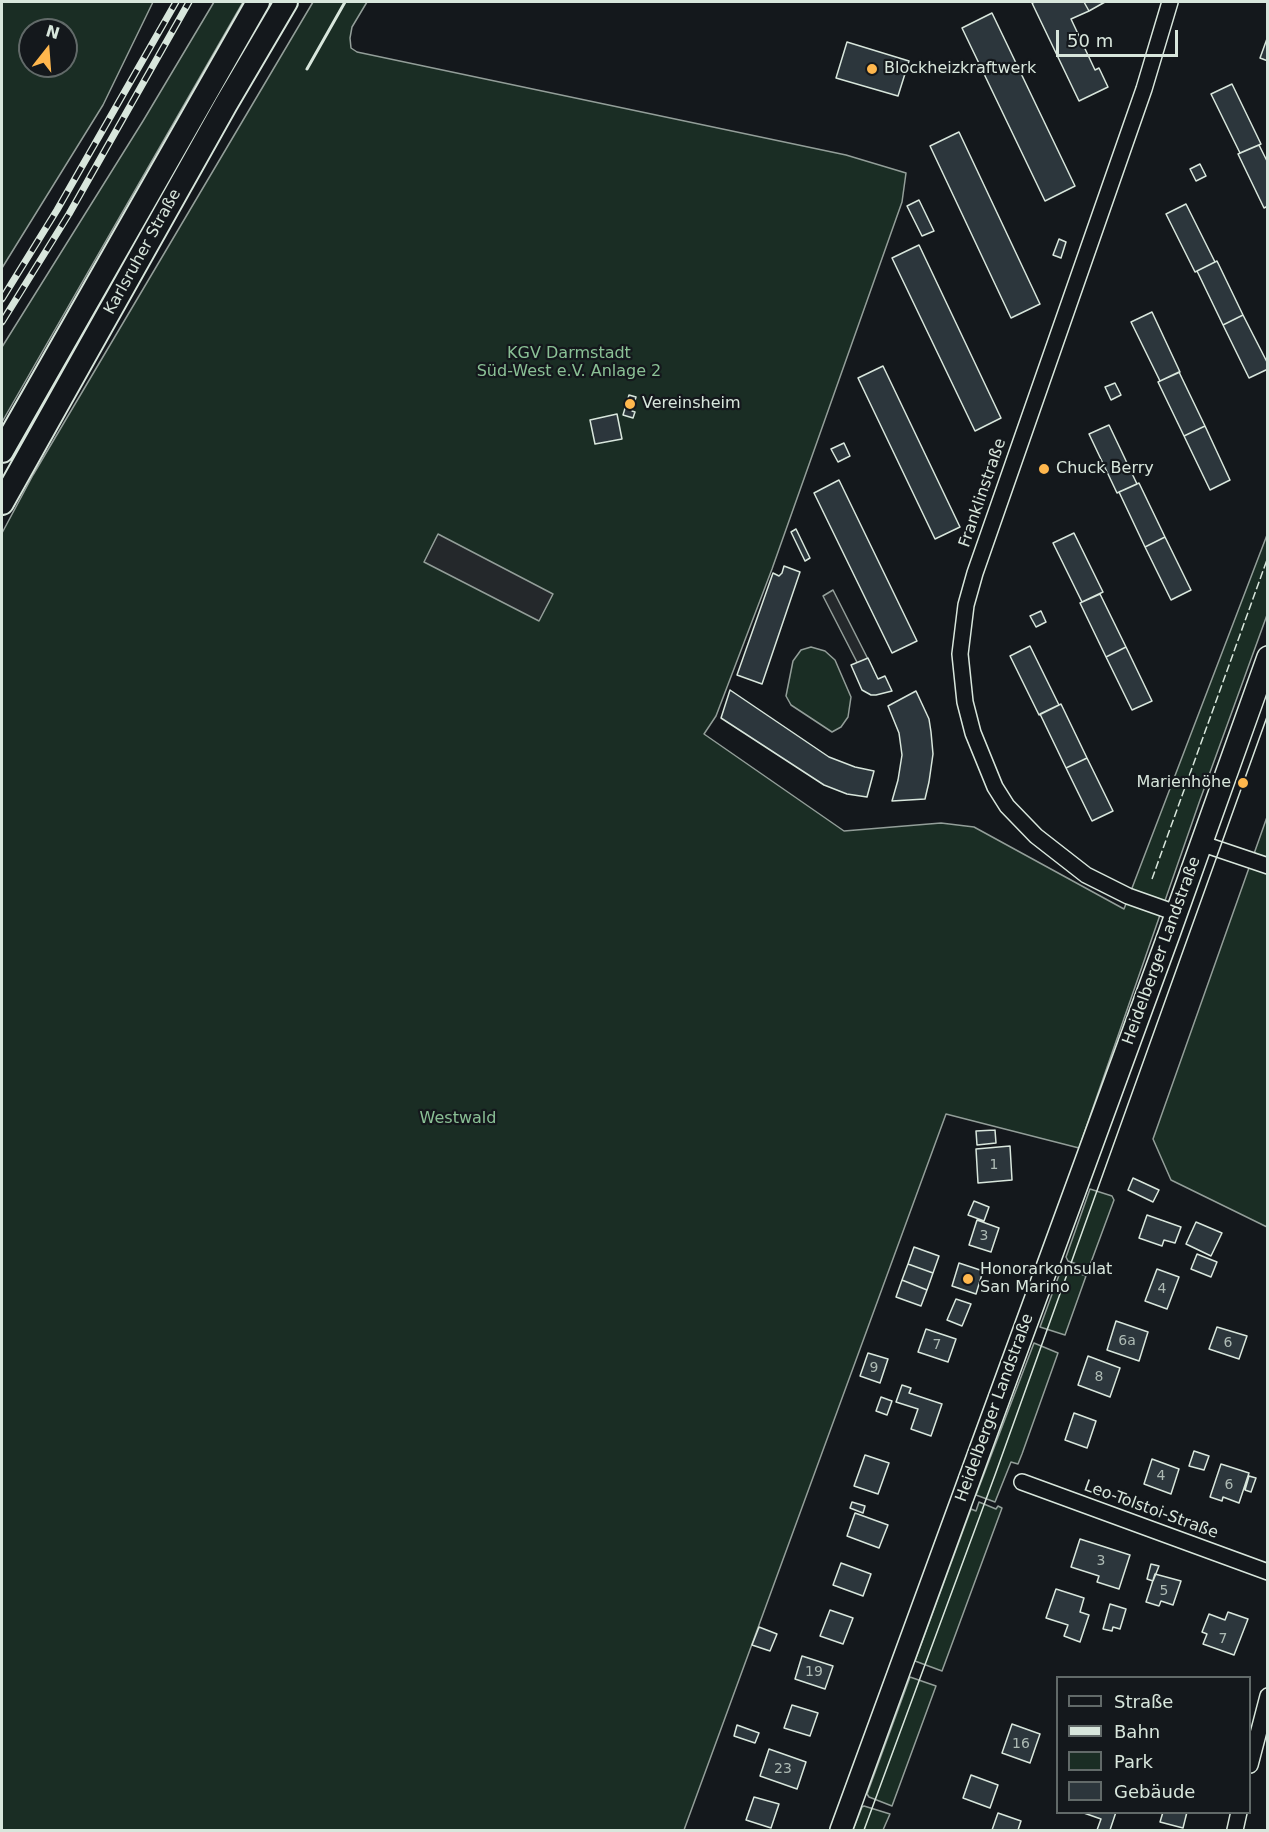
<!DOCTYPE html>
<html>
<head>
<meta charset="utf-8">
<style>
  body { margin:0 }
  #map { position:relative; width:1269px; height:1832px; overflow:hidden; background:#14181c; font-family:"DejaVu Sans",sans-serif }
  canvas { display:block }
  .frame { position:absolute; inset:0; border:3px solid #d8e6dc; pointer-events:none }
  .legend { position:absolute; left:1056px; top:1676px; width:195px; height:138px; box-sizing:border-box; background:#14181c; border:2px solid #626a69; margin:0; padding:8px 10px; list-style:none; font-size:18px; color:#d8e6dc }
  .legend li { display:flex; align-items:center; gap:12px; height:30px }
  .legend b { width:30px; border:2px solid #626a69 }
  .north { position:absolute; left:18px; top:18px; width:60px; height:60px; box-sizing:border-box; background:#14181c; border:2px solid #626a69; border-radius:50%; rotate:17deg; font-size:16px; font-weight:700; line-height:24px; text-align:center; color:#d8e6dc }
  .north::after { content:''; display:block; margin:auto; width:21px; height:27px; background:#ffb74d; clip-path:polygon(50% 0,100% 100%,50% 72%,0 100%) }
  .scale { position:absolute; left:1056px; top:30px; width:122px; height:27px; box-sizing:border-box; border:3px solid #d8e6dc; border-top:0; padding-left:8px; font-size:18px; line-height:21px; white-space:nowrap; color:#d8e6dc; -webkit-text-stroke:4px #14181c; paint-order:stroke }
</style>
</head>
<body>
<div id="map">
<canvas width="1269" height="1832"></canvas>
<div class="frame"></div>
<ul class="legend">
<li><b style="height:8px;background:#14181c"></b>Straße</li>
<li><b style="height:8px;background:#d8e6dc"></b>Bahn</li>
<li><b style="height:16px;background:#1a2d24"></b>Park</li>
<li><b style="height:16px;background:#2c363c"></b>Gebäude</li>
</ul>
<div class="north">N</div>
<div class="scale">50 m</div>
</div>
<script>
const ctx = document.querySelector('canvas').getContext('2d');
ctx.lineJoin = 'round';
function paint(path, color) { ctx.fillStyle = color; ctx.fill(path, 'evenodd'); }
const toPath = rows => new Path2D(rows.map(r => 'M' + r).join(''));
function strokePath(path, color, width, dash) { ctx.strokeStyle = color; ctx.lineWidth = width; ctx.lineCap = dash ? 'butt' : 'round'; ctx.setLineDash(dash || []); ctx.stroke(path); }
function write(font, color, halo, rows, align = 'center') {
  ctx.font = font + ' "DejaVu Sans",sans-serif'; ctx.lineWidth = 4.5; ctx.setLineDash([]); ctx.textBaseline = 'middle'; ctx.strokeStyle = halo; ctx.fillStyle = color; for (const [text, x, y, turn = 0] of rows) {
    ctx.save(); ctx.translate(x, y); ctx.rotate((+turn || 0) * Math.PI / 180); ctx.textAlign = isNaN(turn) ? turn : align; if (halo) ctx.strokeText(text, 0, 0); ctx.fillText(text, 0, 0); ctx.restore();
  }
}
const green = toPath([
  [2,2,153,2,103,105,2,268,2,2],
  [30,30,66,30,66,66,30,66,30,30],
  [214,2,243,2,2,422,2,347,143,121,214,2],
  [313,2,367,2,352,27,350,38,351,48,357,52,846,155,906,173,902,202,772,569,716,716,704,734,844,831,941,823,974,827,1124,909,1267,535,1267,615,1200,800,1079,1148,946,1114,684,1830,2,1830,2,533,33,475,313,2],
  [811,647,825,651,835,660,851,697,848,717,841,727,832,732,791,705,786,696,793,661,801,650,811,647],
  [1267,817,1267,1227,1171,1180,1153,1139,1267,817],
  [1090,1189,1112,1196,1114,1200,1090,1265,1085,1267,1068,1261,1066,1257,1090,1189],
  [1062,1267,1086,1276,1065,1335,1040,1327,1062,1267],
  [1034,1343,1058,1353,1022,1454,1018,1464,1011,1462,995,1502,976,1495,1034,1343],
  [979,1502,996,1509,998,1506,1002,1508,942,1671,915,1661,971,1509,976,1511,979,1502],
  [910,1677,936,1686,892,1806,869,1797,867,1794,910,1677],
  [864,1806,890,1814,883,1830,853,1830,862,1807,864,1806]
]);
paint(green, '#1a2d24');
strokePath(green, '#939e99', 1.5);
const parking = toPath([
  [438,534,553,594,539,621,424,562,438,534],
  [833,590,873,669,863,674,823,596,833,590]
]);
paint(parking, '#24282b');
strokePath(parking, '#939e99', 1.5);
const building = toPath([
  [1035,2,1084,2,1089,11,1071,19,1095,70,1099,68,1108,87,1079,101,1032,3,1035,2],
  [1084,2,1105,2,1089,11,1084,2],
  [992,13,1075,186,1045,201,962,28,992,13],
  [1268,36,1268,61,1260,58,1268,36],
  [847,42,909,61,898,96,836,78,847,42],
  [1232,84,1261,144,1240,153,1211,94,1232,84],
  [959,132,1040,304,1011,318,930,146,959,132],
  [1259,145,1268,163,1268,206,1264,208,1238,154,1259,145],
  [1200,164,1206,176,1196,181,1190,169,1200,164],
  [919,200,934,231,922,236,907,206,919,200],
  [1186,204,1215,262,1195,272,1166,214,1186,204],
  [1059,239,1066,242,1061,258,1053,255,1059,239],
  [919,245,1001,418,975,431,892,258,919,245],
  [1217,261,1243,315,1223,325,1197,271,1217,261],
  [1152,312,1180,372,1160,381,1131,322,1152,312],
  [1243,315,1268,364,1268,369,1249,378,1223,325,1243,315],
  [883,366,960,527,935,539,858,378,883,366],
  [1179,372,1205,426,1184,436,1158,382,1179,372],
  [1115,383,1121,395,1111,400,1105,387,1115,383],
  [629,395,636,397,632,411,635,412,633,418,623,415,629,395],
  [617,414,622,439,595,444,590,420,617,414],
  [1109,425,1137,484,1117,493,1089,434,1109,425],
  [1205,426,1230,480,1210,490,1184,436,1205,426],
  [844,443,850,456,838,462,831,449,844,443],
  [839,480,917,641,892,653,814,493,839,480],
  [1139,483,1165,537,1145,547,1119,492,1139,483],
  [796,529,810,558,805,561,791,532,796,529],
  [1074,533,1103,592,1082,602,1053,543,1074,533],
  [1165,537,1191,590,1171,600,1145,547,1165,537],
  [784,566,800,572,762,684,737,675,773,573,779,576,782,573,784,566],
  [1100,594,1126,647,1106,657,1080,603,1100,594],
  [1041,611,1046,622,1036,627,1030,616,1041,611],
  [1030,646,1059,705,1039,715,1010,656,1030,646],
  [1126,647,1152,701,1132,710,1106,657,1126,647],
  [868,658,878,679,885,676,892,691,876,695,871,695,862,690,851,665,868,658],
  [730,690,829,757,855,767,874,771,867,797,847,794,824,785,721,718,730,690],
  [916,691,929,719,931,732,933,754,929,782,925,799,892,801,898,780,902,755,899,733,888,706,916,691],
  [1061,704,1087,758,1066,768,1040,714,1061,704],
  [1087,758,1113,811,1092,821,1066,768,1087,758],
  [995,1130,996,1143,977,1145,976,1131,995,1130],
  [1010,1146,1012,1180,978,1183,976,1149,1010,1146],
  [1133,1178,1159,1190,1153,1202,1128,1190,1133,1178],
  [974,1201,989,1207,984,1221,968,1215,974,1201],
  [1147,1215,1181,1227,1175,1243,1164,1240,1162,1246,1139,1238,1147,1215],
  [977,1220,999,1228,991,1252,969,1245,977,1220],
  [1196,1222,1222,1233,1211,1256,1186,1244,1196,1222],
  [914,1247,939,1256,933,1273,908,1264,914,1247],
  [1197,1254,1217,1262,1211,1277,1191,1269,1197,1254],
  [959,1263,983,1271,976,1294,952,1286,959,1263],
  [908,1264,933,1273,927,1290,902,1280,908,1264],
  [1157,1269,1179,1277,1167,1309,1145,1301,1157,1269],
  [902,1280,927,1290,921,1306,896,1297,902,1280],
  [956,1299,971,1304,962,1326,947,1320,956,1299],
  [1116,1321,1148,1332,1139,1361,1107,1350,1116,1321],
  [1217,1327,1247,1336,1239,1359,1209,1349,1217,1327],
  [926,1329,956,1339,948,1362,918,1352,926,1329],
  [868,1353,888,1359,880,1383,860,1376,868,1353],
  [1088,1356,1120,1368,1110,1397,1078,1385,1088,1356],
  [902,1385,911,1388,909,1393,942,1404,931,1436,911,1429,918,1409,896,1402,902,1385],
  [881,1397,892,1401,887,1415,876,1411,881,1397],
  [1074,1413,1096,1421,1087,1448,1065,1440,1074,1413],
  [1194,1451,1209,1456,1204,1470,1189,1466,1194,1451],
  [865,1455,889,1463,878,1494,854,1486,865,1455],
  [1152,1459,1179,1469,1171,1494,1144,1484,1152,1459],
  [1221,1464,1249,1473,1239,1503,1223,1497,1222,1501,1210,1497,1221,1464],
  [1249,1476,1256,1478,1251,1492,1245,1490,1249,1476],
  [852,1502,865,1506,863,1513,850,1508,852,1502],
  [855,1513,888,1525,879,1548,847,1536,855,1513],
  [1080,1539,1130,1555,1119,1589,1097,1582,1099,1576,1071,1567,1080,1539],
  [841,1563,871,1574,863,1596,833,1585,841,1563],
  [1151,1564,1159,1566,1153,1581,1147,1579,1151,1564],
  [1155,1574,1181,1581,1173,1605,1161,1601,1159,1606,1146,1602,1155,1574],
  [1056,1589,1084,1598,1080,1612,1089,1615,1080,1642,1064,1636,1068,1625,1046,1618,1056,1589],
  [1110,1604,1126,1609,1120,1629,1113,1627,1112,1631,1103,1629,1110,1604],
  [830,1610,853,1618,843,1644,820,1636,830,1610],
  [1228,1612,1248,1619,1234,1655,1203,1644,1207,1634,1202,1632,1209,1614,1225,1620,1228,1612],
  [759,1627,777,1634,770,1651,752,1645,759,1627],
  [802,1656,833,1666,825,1689,795,1679,802,1656],
  [792,1705,818,1713,810,1736,784,1728,792,1705],
  [1012,1724,1040,1734,1030,1763,1002,1753,1012,1724],
  [737,1725,759,1733,755,1743,734,1736,737,1725],
  [769,1749,806,1762,797,1789,760,1776,769,1749],
  [971,1775,998,1785,990,1808,963,1798,971,1775],
  [754,1797,779,1804,771,1828,746,1820,754,1797],
  [1081,1812,1116,1812,1110,1830,1097,1830,1101,1819,1081,1812],
  [1163,1812,1187,1812,1183,1828,1160,1822,1163,1812],
  [998,1813,1021,1821,1018,1830,992,1830,998,1813]
]);
paint(building, '#2c363c');
strokePath(building, '#d8e6dc', 1.5);
const street = toPath([
  [1170,2,1144,89,975,573,966,605,960,654,965,702,973,733,995,787,1007,806,1036,836,1086,875,1128,896,1176,913],
  [1200,843,1268,866],
  [1022,1482,1268,1572],
  [1250,1765,1268,1696],
  [1235,1830,1239,1812]
]);
const secondary = toPath([
  [841,1830,1169,934,1268,657]
]);
const primary = toPath([
  [2,451,258,2],
  [2,503,226,104,286,2]
]);
strokePath(street, '#d8e6dc', 18);
strokePath(secondary, '#d8e6dc', 24);
strokePath(primary, '#d8e6dc', 26);
strokePath(street, '#14181c', 15);
strokePath(secondary, '#14181c', 21);
strokePath(primary, '#14181c', 22);
strokePath(toPath([
  [864,1830,995,1475,1268,714]
]), '#d8e6dc', 1.5);
const rail = toPath([
  [2,299,57,210,176,2],
  [2,322,69,214,189,2]
]);
strokePath(rail, '#d8e6dc', 7);
strokePath(rail, '#14181c', 4.5, [14]);
strokePath(toPath([
  [1152,879,1268,557]
]), '#d8e6dc', 1.5, [8, 3]);
strokePath(toPath([
  [307,69,345,2]
]), '#d8e6dc', 3);
for (const [x, y, r, color] of [
  [872,69,6,"#ffb74d"],
  [630,404,6,"#ffb74d"],
  [1044,469,6,"#ffb74d"],
  [1243,783,6,"#ffb74d"],
  [968,1279,6,"#ffb74d"]
]) { const dot = new Path2D(); dot.arc(x, y, r, 0, 2 * Math.PI); ctx.fillStyle = color; ctx.fill(dot); strokePath(dot, '#14181c', 2); }
write('14px', '#adbab4', null, [
  ["1",994,1165],
  ["3",984,1236],
  ["4",1162,1289],
  ["6a",1127,1341],
  ["6",1228,1343],
  ["7",937,1345],
  ["9",874,1368],
  ["8",1099,1377],
  ["4",1161,1476],
  ["6",1229,1485],
  ["3",1101,1561],
  ["5",1164,1591],
  ["7",1223,1639],
  ["19",814,1672],
  ["16",1021,1744],
  ["23",783,1769]
]);
write('16px', '#d8e6dc', '#14181c', [
  ["Blockheizkraftwerk",884,69],
  ["Vereinsheim",642,404],
  ["Chuck Berry",1056,469],
  ["Marienhöhe",1231,783,"right"],
  ["Honorarkonsulat",980,1270],
  ["San Marino",980,1288]
], 'left');
write('16px', '#d8e6dc', '#14181c', [
  ["Karlsruher Straße",143,252,-61],
  ["Franklinstraße",983,493,-71],
  ["Heidelberger Landstraße",1162,951,-70],
  ["Heidelberger Landstraße",995,1408,-70],
  ["Leo-Tolstoi-Straße",1151,1510,20]
]);
write('16px', '#8ac095', '#14181c', [
  ["KGV Darmstadt",569,354],
  ["Süd-West e.V. Anlage 2",569,372],
  ["Westwald",458,1119]
]);
</script>
</body>
</html>
